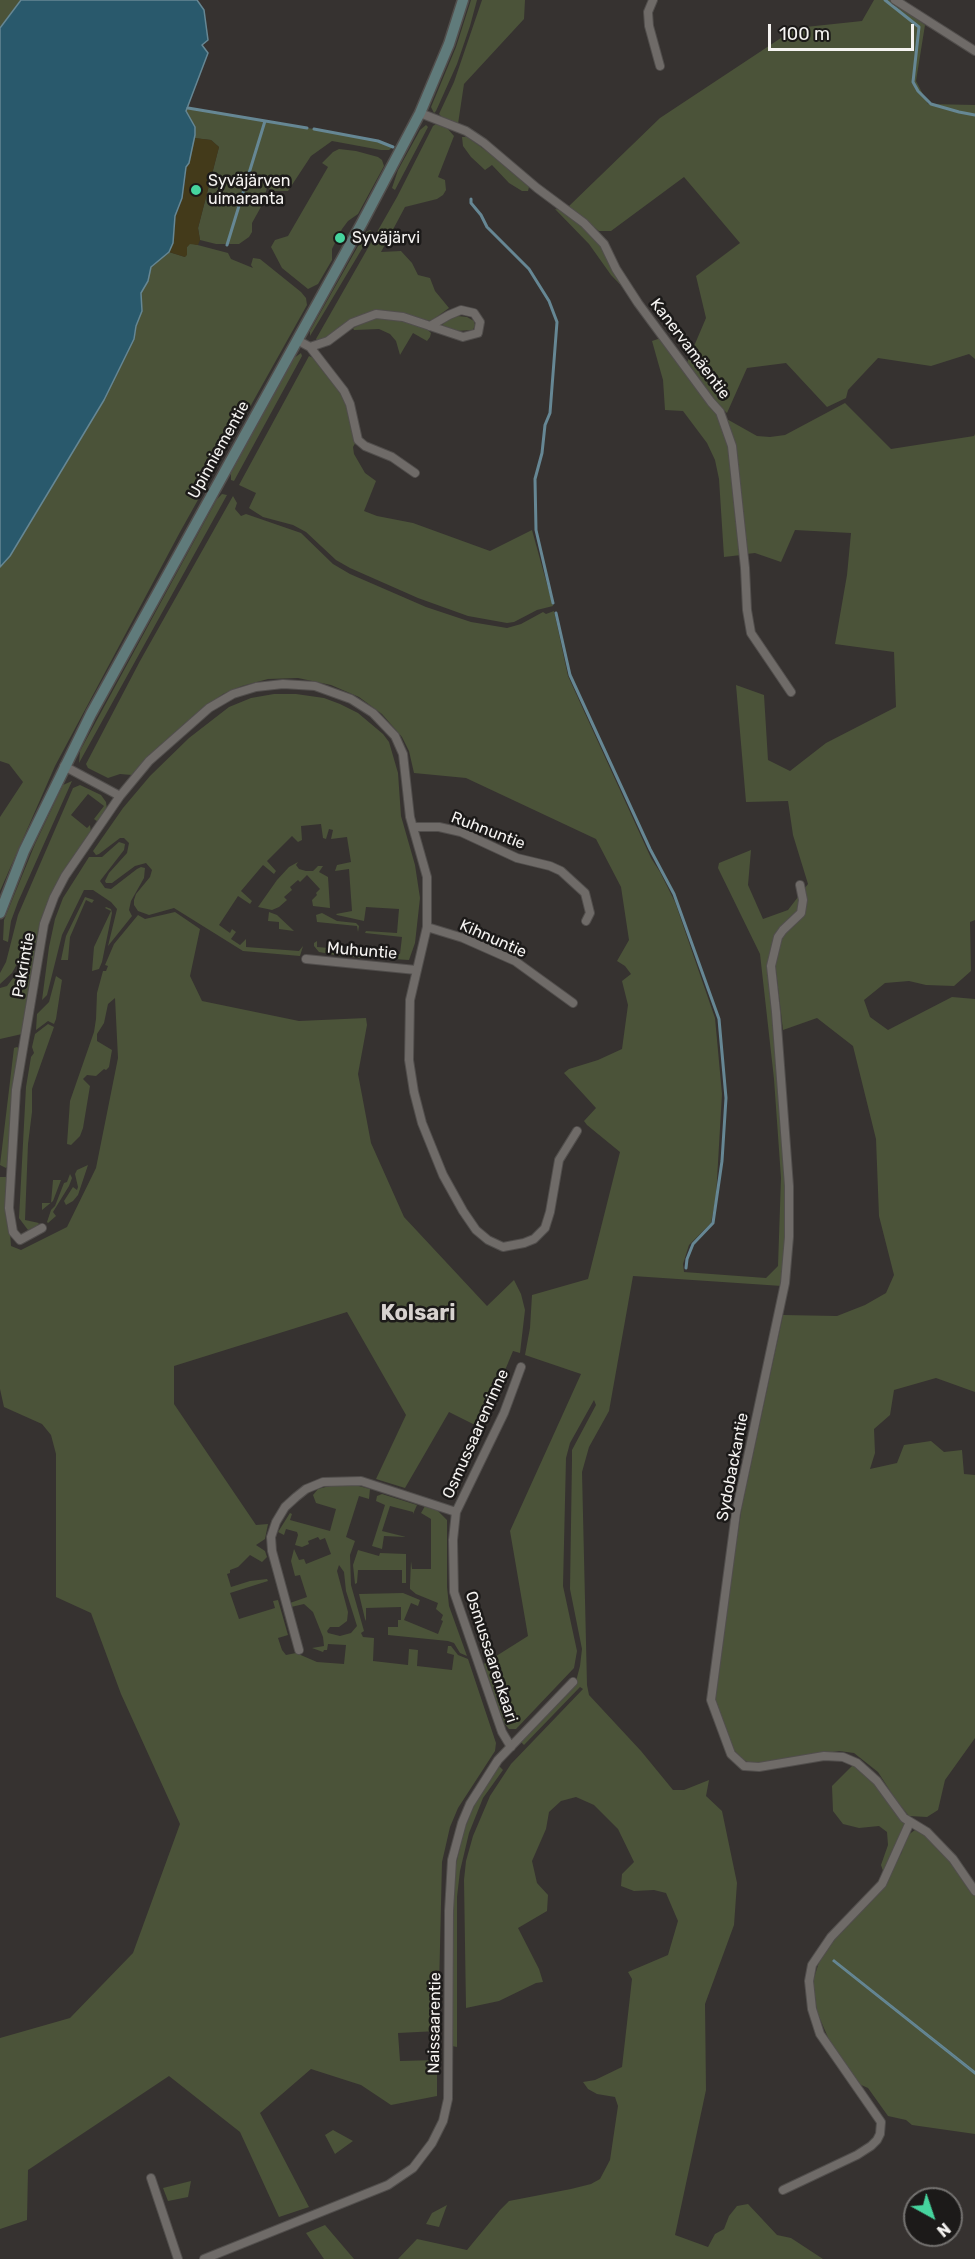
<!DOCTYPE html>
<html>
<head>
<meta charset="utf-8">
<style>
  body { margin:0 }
  #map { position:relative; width:975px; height:2259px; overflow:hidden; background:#363230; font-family:Rubik,sans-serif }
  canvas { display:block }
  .north { position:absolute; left:903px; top:2187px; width:60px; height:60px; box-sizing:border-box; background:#1c1a19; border:2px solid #73716f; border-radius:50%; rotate:140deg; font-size:16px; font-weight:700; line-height:24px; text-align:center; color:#f5f3f1 }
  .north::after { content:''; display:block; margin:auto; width:21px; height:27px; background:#46d49e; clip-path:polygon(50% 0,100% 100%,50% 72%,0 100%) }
  .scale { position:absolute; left:768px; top:24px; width:146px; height:27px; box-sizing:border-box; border:3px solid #f5f3f1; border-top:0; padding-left:8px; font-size:18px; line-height:21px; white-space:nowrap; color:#f5f3f1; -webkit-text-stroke:4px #1c1a19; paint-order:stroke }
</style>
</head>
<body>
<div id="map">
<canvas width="975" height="2259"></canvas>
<div class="north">N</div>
<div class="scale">100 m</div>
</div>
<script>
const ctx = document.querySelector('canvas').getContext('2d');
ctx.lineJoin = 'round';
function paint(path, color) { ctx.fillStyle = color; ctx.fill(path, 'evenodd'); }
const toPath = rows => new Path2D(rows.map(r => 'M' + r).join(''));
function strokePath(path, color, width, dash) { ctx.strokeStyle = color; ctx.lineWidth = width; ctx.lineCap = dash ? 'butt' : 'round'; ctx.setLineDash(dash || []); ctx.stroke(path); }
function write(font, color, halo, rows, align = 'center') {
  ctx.font = font + ' Rubik,sans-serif'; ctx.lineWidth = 5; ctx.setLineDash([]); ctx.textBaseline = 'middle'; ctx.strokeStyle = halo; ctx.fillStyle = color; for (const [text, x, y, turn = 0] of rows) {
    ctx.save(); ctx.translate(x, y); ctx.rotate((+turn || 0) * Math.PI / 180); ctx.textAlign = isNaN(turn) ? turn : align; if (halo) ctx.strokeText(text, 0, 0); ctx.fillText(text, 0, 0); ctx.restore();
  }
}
paint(toPath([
  [0,0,21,0,0,28],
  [471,0,477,0,470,26,457,64,436,111,434,113,431,107,456,47],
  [482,0,525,0,524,19,464,84,458,124,444,119,439,114,454,82],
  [874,0,892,0,925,25,916,81,928,104,975,105,975,359,969,354,931,366,878,358,848,390,846,398,827,407,786,363,747,368,727,413,712,399,686,365,706,318,696,276,740,243,684,177,611,231,599,231,568,207,660,118,796,28,862,21],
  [188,108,314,129,378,141,393,147,389,150,381,150,332,141,311,156,288,191,275,191,267,188,262,205,252,223,252,232,249,237,239,244,216,244,200,240,198,228,219,147,211,140,194,138,195,127,186,111],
  [436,124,447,128,454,136,438,177,445,180,446,190,443,195,437,199,405,207,381,252,401,251,412,263,418,275,430,278,435,291,449,308,431,321,379,310,355,319,318,342,316,339,397,197,433,126],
  [426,125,428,127,395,190,392,188,398,170,420,130],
  [462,137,467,137,495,157,529,187,528,191,522,191,509,183,492,165,485,170,471,157,463,146],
  [339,149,356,151,378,157,382,160,384,166,358,214,348,221,342,229,332,249,332,260,318,284,308,289,282,268,271,247,275,240,288,236,328,167,322,163,333,152],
  [555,209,564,210,599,240,633,298,611,275,589,244],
  [370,230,372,232,310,336,310,331,366,232],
  [190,243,228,253,231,259,253,268,251,265,253,258,260,259,301,292,306,298,307,305,180,532,55,766,0,891,0,817,23,782,9,764,0,761,0,567,10,556,104,400,134,339,136,326,142,311,141,293,148,281,151,267,169,252,185,257,187,247],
  [458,316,467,317,474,321,475,325,473,330,456,331,442,325,450,318],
  [375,318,389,318,425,327,431,333,430,337,427,341,413,333,400,355,396,341,390,334,379,329,354,330,353,328],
  [661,338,716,411,730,445,741,555,724,557,719,479,715,460,707,443,683,411,665,410,663,380,652,341],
  [301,353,302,356,234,481,231,480,231,473,294,358],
  [309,356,316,359,343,391,357,440,353,447,354,454,365,473,376,481,364,511,377,516,413,523,490,551,532,530,553,606,537,610,514,622,507,623,468,616,418,598,350,568,336,560,306,532,293,525,263,517,252,510,249,508,256,493,239,485],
  [845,403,891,449,974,436,975,434,975,920,970,922,971,971,954,986,926,985,909,981,885,983,864,1000,870,1017,888,1030,952,997,975,999,975,1392,936,1378,894,1390,890,1415,874,1429,875,1453,870,1469,897,1463,904,1445,931,1441,944,1452,962,1450,964,1474,975,1475,975,1738,945,1780,938,1810,927,1817,909,1816,896,1800,878,1772,854,1753,839,1751,754,1765,742,1759,734,1750,716,1702,715,1684,742,1506,783,1315,837,1316,865,1305,886,1293,894,1275,879,1216,876,1139,853,1046,817,1018,783,1030,774,954,769,954,788,1218,782,1286,633,1276,609,1411,589,1447,582,1472,587,1685,589,1695,641,1751,673,1790,684,1790,709,1780,706,1796,722,1811,737,1883,734,1925,705,2004,706,2090,675,2235,708,2247,715,2234,724,2229,729,2216,737,2206,748,2204,777,2235,791,2238,823,2259,398,2259,417,2239,467,2250,500,2210,509,2201,571,2189,591,2184,600,2179,610,2160,618,2106,615,2097,597,2094,588,2089,583,2082,595,2080,622,2067,632,1979,628,1972,668,1955,678,1921,666,1893,654,1890,634,1891,621,1886,622,1874,634,1862,618,1829,594,1805,576,1797,561,1801,549,1812,546,1829,532,1861,537,1883,548,1895,547,1911,518,1928,539,1969,543,1982,536,1983,499,2001,466,2008,464,1880,466,1861,473,1836,490,1796,511,1764,583,1689,580,1687,524,1745,521,1742,575,1685,580,1666,582,1649,570,1589,572,1460,572,1450,596,1405,594,1400,570,1443,566,1458,563,1586,577,1651,574,1668,516,1729,509,1729,504,1723,482,1665,528,1636,510,1531,581,1374,525,1355,530,1328,532,1295,588,1279,620,1152,587,1125,584,1121,596,1108,564,1073,569,1069,598,1060,622,1049,628,1005,622,981,631,974,625,966,617,961,629,940,621,887,596,839,466,778,414,773,409,751,402,737,382,714,359,697,331,685,298,678,268,679,242,686,223,694,197,713,148,756,132,775,120,774,108,778,88,768,86,764,140,661,233,496,237,503,235,509,241,516,246,514,301,533,333,564,350,574,426,607,471,622,507,628,521,624,543,612,546,614,554,611,568,676,651,858,660,872,675,902,715,1018,722,1094,716,1197,711,1223,689,1245,683,1264,684,1272,766,1278,778,1266,781,1178,774,1079,760,954,718,868,719,863,751,850,748,885,763,919,788,910,808,884,793,835,788,801,746,802,736,685,764,695,768,760,790,771,826,743,896,707,894,652,835,644,847,575,851,533,795,530,781,562,755,553,746,554,736,444,725,418,757,436,770,437,785,435],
  [222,494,227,495,79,763,80,751,217,499],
  [274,694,296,694,324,698,340,704,358,713,383,734,389,742,398,773,401,816,415,865,420,898,415,943,409,960,393,959,391,957,382,958,362,956,361,958,335,955,319,952,314,946,314,943,317,941,317,947,400,954,402,937,365,933,366,931,397,933,399,909,366,907,364,921,337,915,336,914,352,911,349,869,335,871,337,865,351,862,347,837,331,839,333,830,329,829,326,839,323,838,321,824,301,826,302,840,298,842,292,836,267,861,276,871,274,874,263,865,241,891,252,901,250,904,238,896,219,925,230,933,232,929,236,932,231,939,240,945,246,939,246,947,299,951,303,946,300,956,243,951,174,908,149,915,138,911,134,905,134,900,136,894,150,877,152,870,146,863,135,866,112,883,106,883,105,881,109,873,127,853,129,843,124,838,120,838,99,854,96,855,93,851,123,808,150,776,189,738,229,707,251,698],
  [72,781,18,902,11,921,8,942,3,940,4,920,35,844,63,785],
  [80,785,101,795,106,802,107,809,98,822,94,819,104,806,88,794,71,815,87,828,90,825,91,832,59,878,49,900,37,942,26,948,12,973,0,984,0,973,6,962,18,915,73,788],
  [119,842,125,844,124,850,100,881,105,888,111,889,137,869,141,867,145,868,144,878,131,901,129,910,132,916,108,946,117,909,111,902,93,890,84,890,62,935,47,995,42,1000,49,947,55,919,63,898,89,857,102,857],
  [298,862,296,865,299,869,306,871,313,871,318,866,323,866,319,872,328,877,330,908,313,906,312,900,317,895,316,893,320,889,307,875,300,882,298,880,290,887,292,890,284,897,287,900,279,907,272,910,258,907,277,880,289,867],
  [85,897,94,900,92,903,86,900,70,937,68,960,61,960,66,936],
  [106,907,111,909,112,913,102,962,99,969,92,971,94,947,111,911,105,908],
  [175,912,200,929,190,976,202,1001,299,1021,366,1018,367,1025,358,1074,371,1143,404,1217,487,1306,514,1280,521,1294,525,1310,520,1353,513,1351,481,1428,449,1412,405,1488,376,1479,406,1415,347,1312,174,1366,174,1404,256,1525,268,1524,265,1539,256,1545,265,1551,267,1557,262,1562,250,1555,238,1567,230,1570,230,1573,227,1574,231,1587,250,1581,267,1579,268,1581,230,1593,239,1619,275,1608,273,1601,278,1600,288,1635,278,1638,282,1650,286,1655,296,1653,317,1662,344,1664,346,1645,328,1644,327,1650,324,1650,323,1652,312,1648,324,1646,323,1637,313,1612,304,1604,291,1607,290,1603,307,1597,300,1575,295,1576,291,1561,294,1549,299,1560,304,1559,306,1564,331,1554,325,1538,320,1540,318,1537,308,1541,309,1544,302,1547,295,1545,298,1535,297,1532,286,1529,284,1535,278,1532,290,1513,292,1514,290,1520,330,1531,336,1509,316,1503,313,1495,318,1489,337,1484,355,1485,370,1489,369,1499,359,1496,346,1537,355,1541,350,1555,351,1585,364,1631,361,1633,363,1637,374,1638,373,1661,408,1665,409,1649,418,1650,417,1666,452,1670,454,1655,447,1653,448,1646,451,1646,458,1655,468,1659,496,1743,495,1751,458,1808,450,1827,442,1862,438,2031,398,2033,400,2061,437,2060,437,2096,391,2105,361,2085,311,2069,260,2113,309,2207,279,2217,240,2132,169,2076,28,2170,27,2220,0,2229,0,2038,70,2018,133,1953,180,1824,121,1694,91,1613,56,1597,56,1454,51,1435,42,1424,4,1407,0,1389,0,1177,6,1177,11,1246,21,1250,67,1227,96,1168,118,1058,115,998,108,1004,104,1023,97,1034,97,1041,112,1050,109,1067,106,1070,104,1069,96,1076,87,1075,83,1079,90,1086,83,1128,80,1136,71,1145,67,1144,70,1101,94,1032,96,1019,97,993,103,971,106,971,108,966,105,965,114,944,138,915,145,919],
  [339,1565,344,1572,346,1591,357,1626,351,1633,340,1636,328,1633,327,1631,330,1627,339,1627,347,1621,348,1612,337,1571],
  [269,912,277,915,294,931,279,929,279,922,268,921],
  [322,913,337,921,356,923,359,926,358,932,357,926,317,922,316,915],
  [36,950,22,1034,0,1039,0,988,7,986,17,973,25,957,32,951],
  [56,976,62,980,56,1019,54,1024,48,1021,36,1030,37,1014,49,1002],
  [48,1024,54,1027,32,1089,32,1112,28,1144,25,1220,39,1223,37,1226,28,1230,19,1218,26,1087,31,1057,34,1053,32,1047,35,1034],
  [17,1047,20,1049,8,1166,6,1168,0,1165,14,1048],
  [88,1165,78,1195,73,1201,66,1205,64,1201,71,1190,73,1187,77,1190,78,1187,75,1174,77,1170],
  [70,1174,72,1178,69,1186,53,1212,56,1216,48,1223,47,1222,51,1210,55,1206,64,1183,67,1182],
  [53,1180,61,1180,53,1201,42,1210,42,1203,51,1203],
  [382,1494,417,1505,413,1514,413,1512,390,1506,382,1531,406,1537,384,1536,382,1549,372,1546,385,1505,376,1501,377,1496],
  [425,1506,437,1510,447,1520,447,1587,449,1606,467,1656,460,1653,454,1643,448,1641,388,1635,388,1627,398,1627,398,1620,401,1620,401,1607,366,1608,366,1621,365,1619,359,1594,403,1593,420,1600,418,1606,411,1603,404,1620,438,1634,443,1621,441,1620,443,1615,436,1609,438,1603,416,1594,410,1589,410,1585,411,1561,412,1569,431,1569,431,1519,421,1513],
  [358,1550,379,1556,380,1553,406,1554,406,1583,402,1583,402,1570,358,1570,357,1583,355,1584,353,1565],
  [854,1764,868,1774,907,1823,884,1874,881,1865,888,1845,887,1832,879,1826,859,1828,843,1824,833,1811,832,1786],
  [499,1766,503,1770,483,1798,469,1833,460,1871,457,1897,457,2047,452,2046,453,1896,455,1869,464,1830,472,1811,479,1795],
  [915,1830,920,1830,936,1843,961,1874,975,1896,975,2072,834,1960,833,1961,975,2074,975,2134,912,2125,906,2120,888,2116,868,2088,859,2084,830,2042,817,2012,813,1981,821,1956,833,1939,887,1879,902,1852,904,1838],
  [333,2130,353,2141,335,2154,325,2135],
  [191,2181,188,2197,168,2201,163,2188],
  [447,2205,439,2227,426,2224,432,2213],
  [325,2225,354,2259,324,2259,306,2233]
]), '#4b5339');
paint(toPath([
  [194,138,211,140,219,147,198,228,200,240,198,245,190,244,187,247,187,255,185,257,169,252,173,243,175,216,180,206,185,182,186,167,189,163]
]), '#433a1a');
const water = toPath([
  [21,0,197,0,204,10,208,40,202,45,208,53,186,111,195,127,195,135,189,163,186,167,182,198,175,216,173,243,169,252,151,267,148,281,141,293,142,311,136,326,134,339,104,400,10,556,0,567,0,28,21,0],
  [834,1960,975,2072,975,2074,833,1961,834,1960]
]);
paint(water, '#29596c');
strokePath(water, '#668794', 1.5);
strokePath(toPath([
  [885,0,919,27,913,82,918,91,931,104,959,112,975,115],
  [188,108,307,128],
  [314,129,378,141,393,147],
  [471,199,471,203,481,215,487,227,529,269,549,301,557,322,550,413,545,425,542,453,535,479,536,530,553,603],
  [227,245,265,121],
  [556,613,570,675,650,849,674,894,719,1019,726,1098,722,1161,713,1223,693,1244,687,1259,686,1268]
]), '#668794', 3);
const street = toPath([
  [653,0,648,12,649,26,660,66],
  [895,0,975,51],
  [420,113,466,131,484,143,537,188,584,223,604,244,616,269,638,303,711,402,720,412,732,446,745,568,747,610,751,633,791,692],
  [297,340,310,347,344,391,350,404,358,440,365,446,392,457,415,473],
  [310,347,328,341,352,323,376,314,403,317,463,337,478,333,480,322,474,313,461,310,449,315,430,326],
  [64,766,120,796,149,761,209,708,233,694,256,687,283,684,315,686,351,699,373,713,395,736,403,754,410,817,427,877,427,927,410,1000,409,1060,414,1092,422,1123,443,1175,463,1211,476,1230,488,1240,503,1247,524,1243,534,1239,545,1228,550,1212,559,1160,577,1131],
  [413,827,439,827,461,832,517,858,550,866,561,871,585,893,590,913,586,921],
  [800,885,803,900,801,913,783,930,778,937,771,966,776,1012,789,1186,789,1237,785,1283,736,1513,711,1700,731,1754,744,1766,759,1767,824,1756,843,1757,857,1763,877,1781,904,1818,927,1832,953,1859,975,1891],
  [427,927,463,938,515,961,573,1003],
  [306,959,416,970],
  [42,1228,20,1240,13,1232,9,1208,16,1090,44,924,54,897,65,876,120,796],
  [456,1512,504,1413,521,1367],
  [299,1650,272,1551,271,1537,276,1522,285,1507,296,1497,306,1489,323,1482,361,1481,456,1512,453,1540,454,1592,502,1732,511,1747],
  [151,2178,178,2259],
  [783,2190,857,2155,871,2146,877,2140,880,2134,881,2122,820,2034,812,2009,809,1981,812,1965,831,1937,882,1884,910,1822],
  [204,2259,388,2185,413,2168,432,2143,443,2121,448,2099,449,1911,452,1860,462,1823,470,1804,498,1760,573,1682]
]);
const secondary = toPath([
  [0,913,24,851,91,714,362,223,420,113,449,44,463,0]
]);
strokePath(street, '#514e4c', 10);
strokePath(secondary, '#514e4c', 13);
strokePath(street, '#6f6b68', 8);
strokePath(secondary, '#607b7b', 10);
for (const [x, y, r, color] of [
  [196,190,6,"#46d49e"],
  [340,238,6,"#46d49e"]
]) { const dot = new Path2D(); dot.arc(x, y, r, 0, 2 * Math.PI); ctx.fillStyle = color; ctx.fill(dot); strokePath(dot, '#1c1a19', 2); }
write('16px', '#f5f3f1', '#1c1a19', [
  ["Syväjärven",208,181],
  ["uimaranta",208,199],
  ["Syväjärvi",352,238]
], 'left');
write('16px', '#f5f3f1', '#1c1a19', [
  ["Kanervamäentie",690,349,53],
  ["Upinniementie",219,450,-61],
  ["Ruhnuntie",488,831,21],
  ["Kihnuntie",493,939,24],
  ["Muhuntie",362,951,5],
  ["Pakrintie",24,965,-80],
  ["Osmussaarenrinne",476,1434,-66],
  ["Sydobackantie",733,1467,-79],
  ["Osmussaarenkaari",491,1657,72],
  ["Naissaarentie",435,2023,-89]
]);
write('bold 22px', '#d7d2cf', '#1c1a19', [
  ["Kolsari",418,1314]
]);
</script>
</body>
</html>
